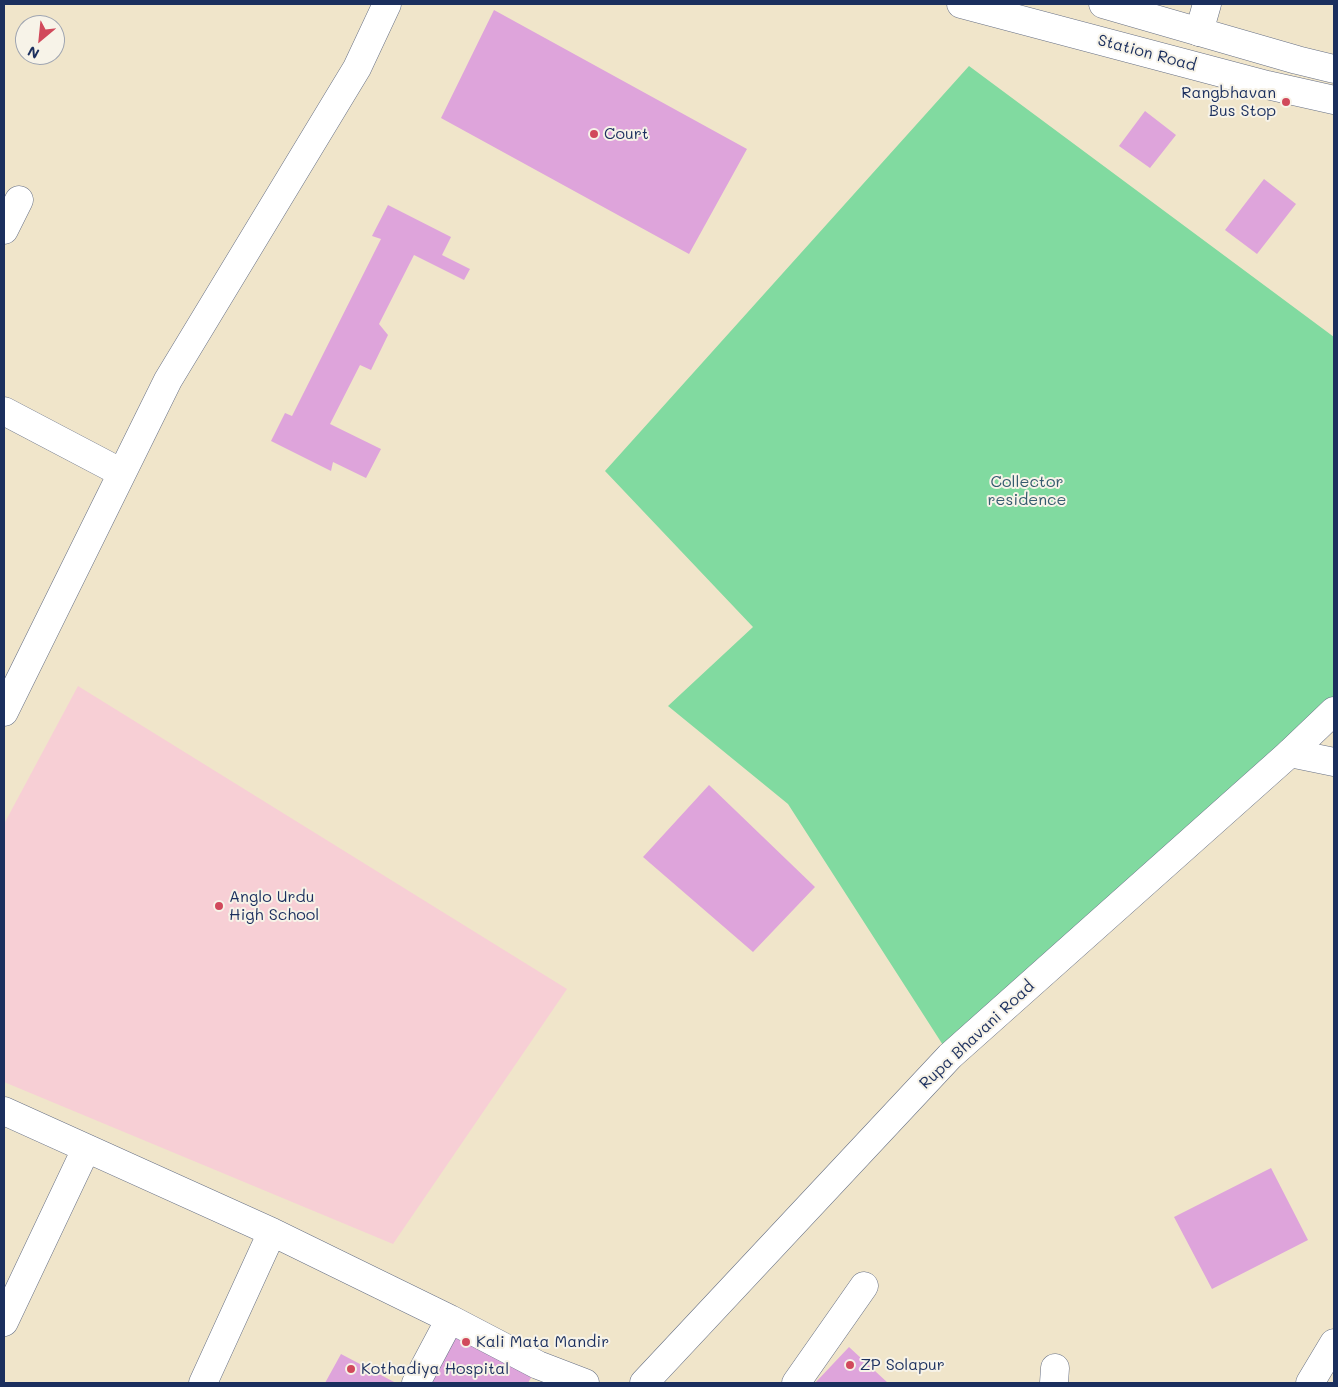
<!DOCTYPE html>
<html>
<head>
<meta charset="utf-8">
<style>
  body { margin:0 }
  #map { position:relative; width:1338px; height:1387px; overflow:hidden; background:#f0e5ca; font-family:Mali,sans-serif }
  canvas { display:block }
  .frame { position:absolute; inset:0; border:5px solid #1b2f5e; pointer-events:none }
  .north { position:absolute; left:15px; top:15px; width:50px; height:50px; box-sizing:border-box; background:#f7f3e8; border:1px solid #9fa5b1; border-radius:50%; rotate:208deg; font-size:14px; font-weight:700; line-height:20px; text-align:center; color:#1b2f5e }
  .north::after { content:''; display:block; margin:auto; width:18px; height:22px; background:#d1495b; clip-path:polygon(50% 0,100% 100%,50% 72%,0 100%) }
</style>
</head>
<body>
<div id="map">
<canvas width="1338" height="1387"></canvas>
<div class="frame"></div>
<div class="north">N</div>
</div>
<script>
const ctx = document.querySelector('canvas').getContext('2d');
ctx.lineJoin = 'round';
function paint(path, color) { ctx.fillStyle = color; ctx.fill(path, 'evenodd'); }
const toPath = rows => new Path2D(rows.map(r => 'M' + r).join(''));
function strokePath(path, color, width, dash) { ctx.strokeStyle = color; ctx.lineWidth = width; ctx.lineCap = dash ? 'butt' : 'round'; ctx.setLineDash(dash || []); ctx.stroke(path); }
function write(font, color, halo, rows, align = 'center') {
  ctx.font = font + ' Mali,sans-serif'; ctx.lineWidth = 4; ctx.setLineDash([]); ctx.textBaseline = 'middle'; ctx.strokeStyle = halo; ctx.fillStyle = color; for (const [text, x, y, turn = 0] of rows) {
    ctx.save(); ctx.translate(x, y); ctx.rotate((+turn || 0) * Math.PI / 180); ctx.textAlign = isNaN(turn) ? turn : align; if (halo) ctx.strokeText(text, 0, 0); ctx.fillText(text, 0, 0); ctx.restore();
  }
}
paint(toPath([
  [78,686,567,989,393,1244,4,1082,4,824]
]), '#f7cfd5');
paint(toPath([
  [969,66,1334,337,1334,703,950,1056,788,804,668,706,753,627,605,471]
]), '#81daa0');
paint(toPath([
  [494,10,747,149,689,254,441,118],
  [1145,111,1176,135,1150,168,1119,146],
  [1264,179,1296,204,1257,254,1225,230],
  [388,205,451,237,442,255,470,269,464,280,414,255,379,324,388,335,371,370,360,365,330,424,381,449,366,478,333,462,331,471,271,441,285,413,292,416,381,239,372,236],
  [709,785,815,887,753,952,643,857],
  [1271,1168,1308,1240,1212,1289,1174,1217],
  [450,1319,538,1365,528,1383,416,1383],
  [849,1347,888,1383,815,1383],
  [341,1354,396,1383,325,1383]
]), '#dea4db');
const street = toPath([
  [1199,32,1207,4],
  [4,230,19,200],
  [4,411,122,473],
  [4,712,168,380,357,68,387,4],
  [1290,753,1334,762],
  [4,1111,272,1232,450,1319,538,1365,585,1383],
  [4,1322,86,1149],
  [203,1383,272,1232],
  [416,1383,450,1319],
  [796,1383,864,1286],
  [1054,1383,1055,1368],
  [1310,1383,1334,1343]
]);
const secondary = toPath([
  [961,4,1267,85,1334,100],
  [1103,4,1297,60,1334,69],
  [644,1383,950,1056,1290,753,1334,711]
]);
strokePath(street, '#666f84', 29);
strokePath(secondary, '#666f84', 29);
strokePath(street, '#fff', 28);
strokePath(secondary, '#fff', 28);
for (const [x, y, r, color] of [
  [1286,102,5,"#d1495b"],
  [594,134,5,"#d1495b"],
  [219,906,5,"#d1495b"],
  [466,1342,5,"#d1495b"],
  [850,1365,5,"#d1495b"],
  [351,1369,5,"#d1495b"]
]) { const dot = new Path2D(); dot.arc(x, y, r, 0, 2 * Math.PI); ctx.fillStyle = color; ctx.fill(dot); strokePath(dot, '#f7f3e8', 2); }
write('16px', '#1b2f5e', '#f7f3e8', [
  ["Station Road",1147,53,15],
  ["Rupa Bhavani Road",977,1035,-43]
]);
write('16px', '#1b2f5e', '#f7f3e8', [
  ["Rangbhavan",1276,93,"right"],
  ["Bus Stop",1276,111,"right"],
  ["Court",604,134],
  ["Anglo Urdu",229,897],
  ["High School",229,915],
  ["Kali Mata Mandir",476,1342],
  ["ZP Solapur",860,1365],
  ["Kothadiya Hospital",361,1369]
], 'left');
write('16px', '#345a6e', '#f7f3e8', [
  ["Collector",1027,482],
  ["residence",1027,500]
]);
</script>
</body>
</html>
